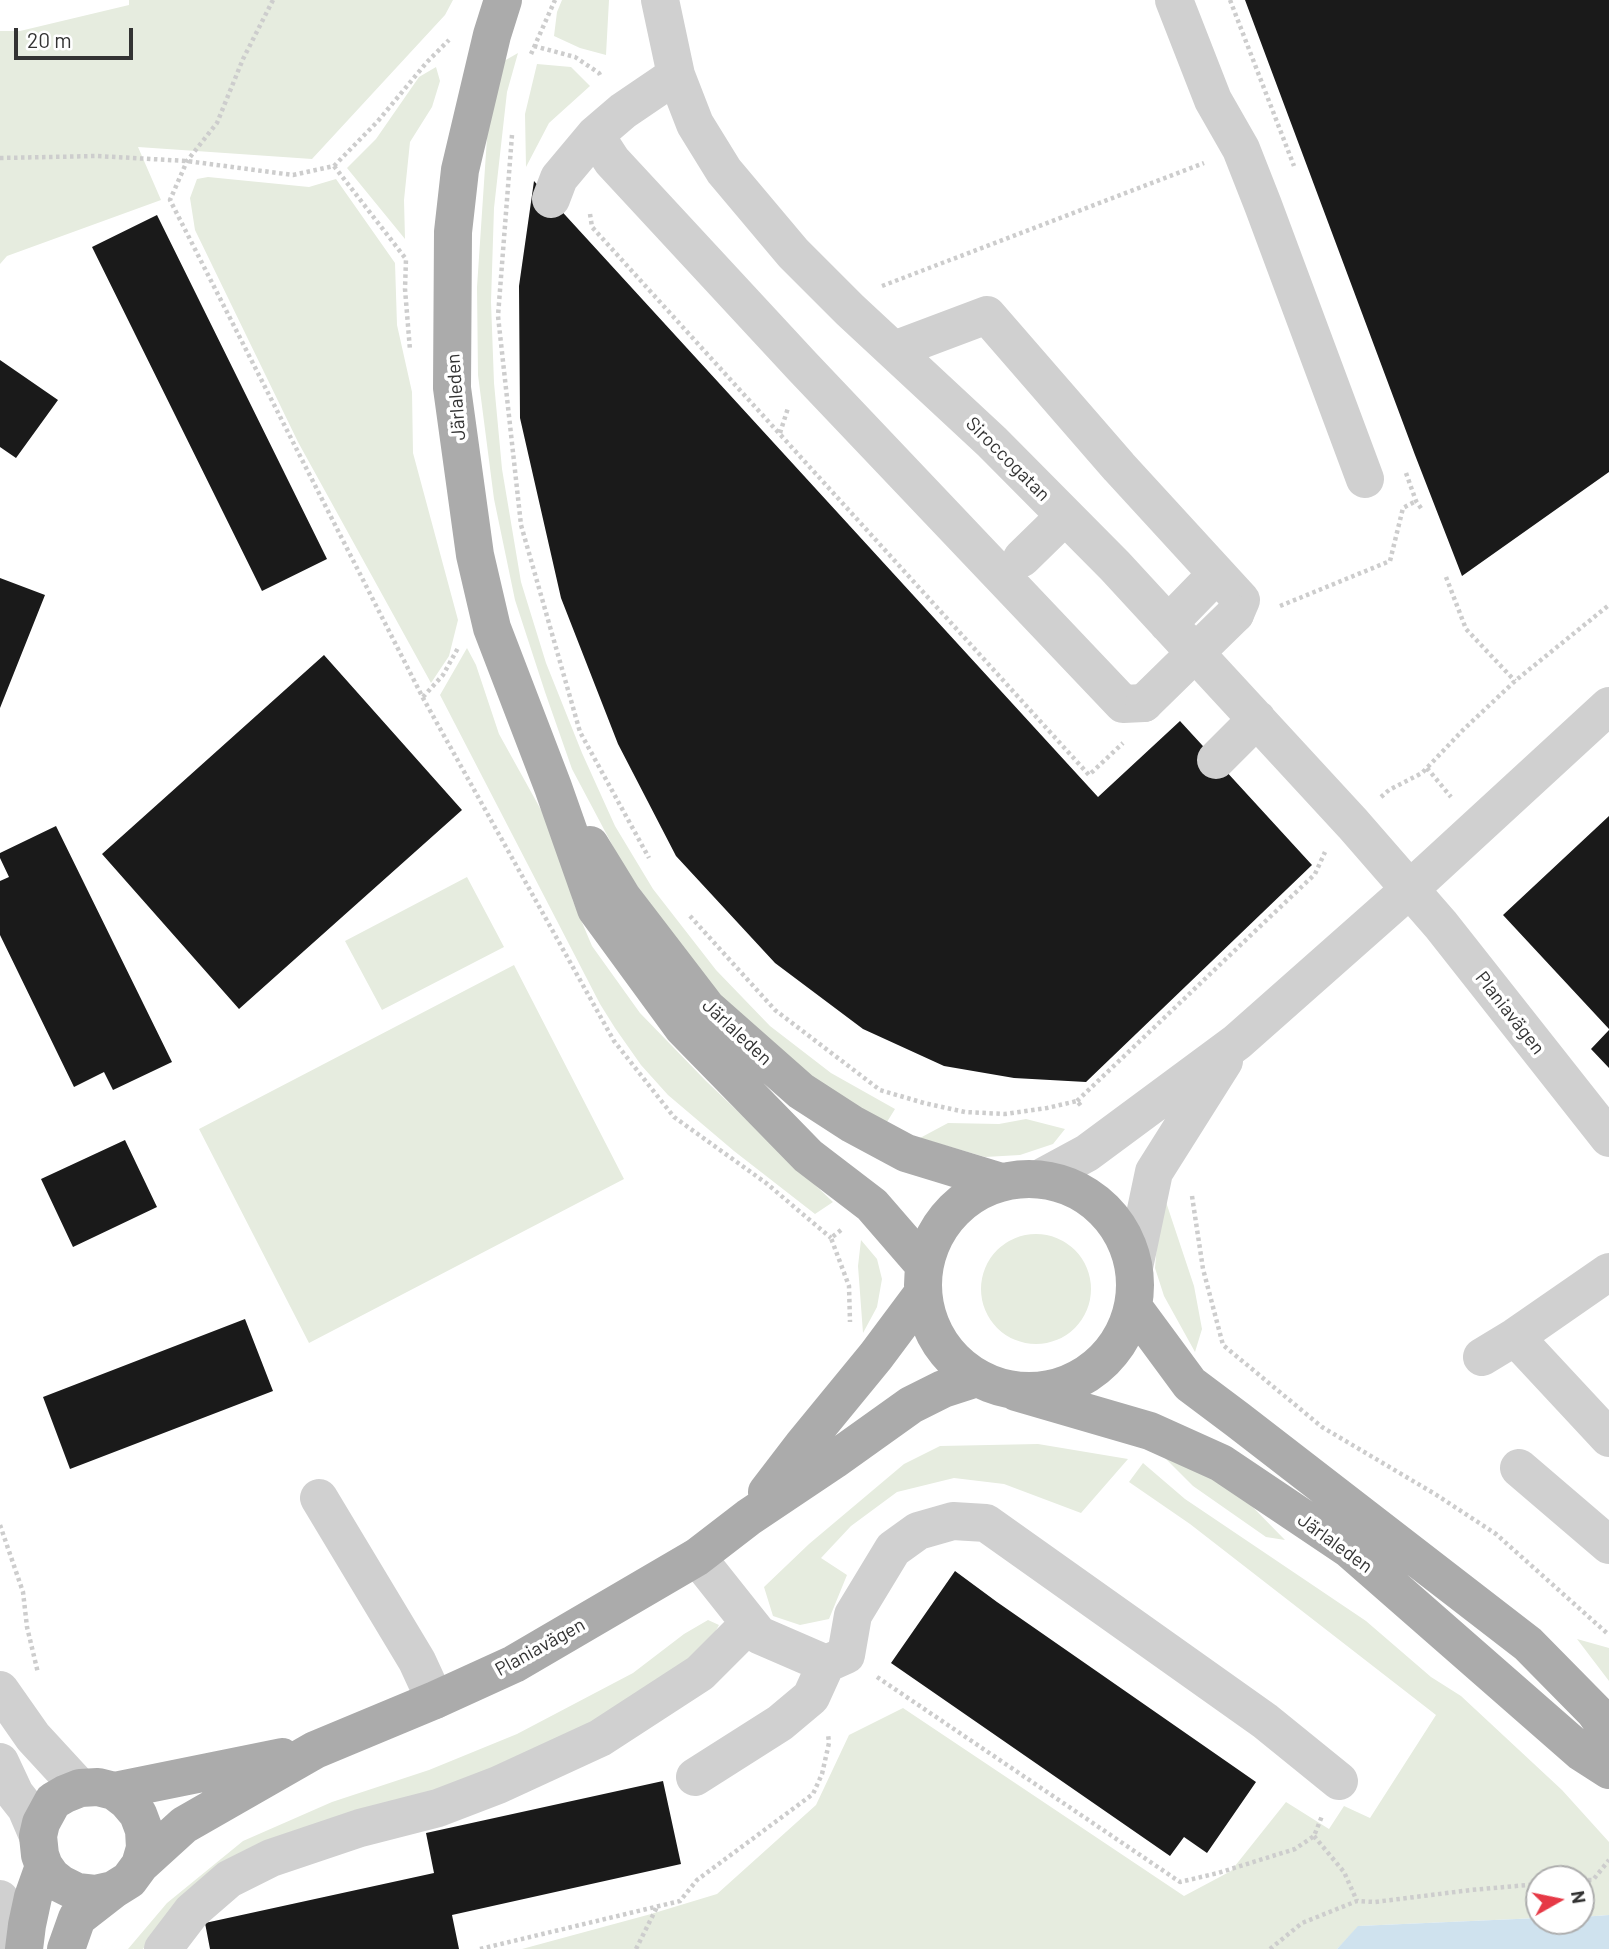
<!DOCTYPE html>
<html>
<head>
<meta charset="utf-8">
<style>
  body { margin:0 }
  #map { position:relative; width:1609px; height:1949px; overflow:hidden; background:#fff; font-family:Barlow,sans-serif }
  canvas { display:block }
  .north { position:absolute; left:1525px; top:1865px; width:70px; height:70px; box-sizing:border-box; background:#fff; border:2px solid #adadad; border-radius:50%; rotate:81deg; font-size:19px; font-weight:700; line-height:28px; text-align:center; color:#333 }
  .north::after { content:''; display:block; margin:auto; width:24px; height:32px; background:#e63946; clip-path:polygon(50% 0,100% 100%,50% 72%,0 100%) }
  .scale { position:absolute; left:14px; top:28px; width:119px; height:32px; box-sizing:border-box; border:4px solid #333; border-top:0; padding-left:9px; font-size:21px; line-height:24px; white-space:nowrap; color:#333; -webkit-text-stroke:5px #fff; paint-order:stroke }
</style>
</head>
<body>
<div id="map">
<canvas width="1609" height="1949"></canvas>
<div class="north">N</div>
<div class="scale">20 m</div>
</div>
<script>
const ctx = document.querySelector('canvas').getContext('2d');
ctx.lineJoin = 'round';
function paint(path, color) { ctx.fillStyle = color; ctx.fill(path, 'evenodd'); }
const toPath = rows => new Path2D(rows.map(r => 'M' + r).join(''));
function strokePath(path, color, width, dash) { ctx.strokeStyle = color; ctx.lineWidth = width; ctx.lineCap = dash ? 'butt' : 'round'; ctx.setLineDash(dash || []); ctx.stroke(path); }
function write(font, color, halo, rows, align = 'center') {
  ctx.font = font + ' Barlow,sans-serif'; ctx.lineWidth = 7; ctx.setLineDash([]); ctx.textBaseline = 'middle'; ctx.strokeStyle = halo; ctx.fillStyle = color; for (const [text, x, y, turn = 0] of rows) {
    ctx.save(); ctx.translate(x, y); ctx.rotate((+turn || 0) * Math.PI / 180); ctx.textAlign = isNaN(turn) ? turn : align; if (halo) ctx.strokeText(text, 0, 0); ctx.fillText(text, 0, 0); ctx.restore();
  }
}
paint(toPath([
  [129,0,453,0,445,15,312,159,138,147,161,200,7,256,0,264,0,31,20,31,129,5],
  [562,0,609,0,606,55,580,48,554,36,557,12],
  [518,53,507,92,494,208,491,302,494,383,502,469,521,582,546,663,582,753,615,826,653,889,716,970,770,1026,831,1073,895,1109,887,1122,836,1097,753,1033,700,971,625,869,572,769,545,692,515,600,494,499,478,375,477,287,488,123,504,61],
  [537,64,571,67,590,86,549,123,526,167,525,114],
  [436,67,440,81,432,107,410,142,404,200,405,239,347,168,376,139,419,77],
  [208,177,309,187,336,179,395,263,397,325,412,392,413,453,458,620,449,656,431,683,298,442,195,230,190,198,197,179],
  [467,648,476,665,499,734,556,837,573,901,592,946,640,1013,706,1081,833,1202,815,1214,734,1151,668,1095,641,1065,615,1028,600,1004,440,695],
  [467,877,504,947,382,1010,345,941],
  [514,965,624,1179,309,1343,199,1129],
  [1026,1119,1065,1129,1053,1144,1020,1155,985,1157,920,1138,948,1123,999,1124],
  [1165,1199,1194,1286,1202,1329,1195,1352,1164,1296,1155,1268,1158,1231],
  '981 1289a55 55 0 1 1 110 0a55 55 0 1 1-110 0Z',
  [861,1240,877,1259,882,1279,877,1307,863,1333,858,1266],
  [1038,1444,1128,1459,1081,1513,1004,1484,954,1478,897,1492,851,1526,821,1558,847,1575,829,1619,800,1625,773,1616,764,1587,809,1544,904,1464,940,1446],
  [1161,1454,1238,1492,1285,1540,1266,1537,1193,1486],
  [1143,1463,1185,1499,1366,1621,1431,1677,1461,1696,1562,1790,1609,1842,1609,1915,1581,1917,1581,1879,1539,1879,1539,1918,1359,1926,1337,1949,522,1949,651,1914,717,1894,816,1805,849,1735,903,1708,1184,1896,1231,1871,1286,1802,1329,1829,1344,1806,1370,1818,1436,1715,1190,1524,1129,1482],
  [708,1620,719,1625,706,1648,644,1700,532,1756,352,1822,152,1936,143,1949,128,1949,167,1903,243,1841,332,1802,429,1770,517,1734,633,1673,684,1634],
  [1577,1639,1609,1648,1609,1681]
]), '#e6ecdf');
paint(toPath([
  [1609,1915,1609,1949,1337,1949,1358,1926,1539,1918,1539,1921,1581,1921,1581,1917]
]), '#cfe2ee');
paint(toPath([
  [1245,0,1609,0,1609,472,1462,576,1415,455],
  [534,181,1098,797,1180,721,1312,865,1086,1082,1014,1078,944,1066,863,1029,775,963,676,856,618,744,561,598,520,418,519,286],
  [157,215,327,559,262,591,92,247],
  [0,360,58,400,16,458,0,447],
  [0,578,45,595,0,708],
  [324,655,462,810,239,1009,102,854],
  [1609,816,1609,1029,1503,915],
  [56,826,172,1062,113,1090,104,1072,74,1087,0,935,0,881,9,877,0,858,0,853],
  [1609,1030,1609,1068,1591,1049],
  [125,1140,157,1207,73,1247,41,1179],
  [245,1319,273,1391,70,1469,43,1397],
  [955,1571,997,1602,1256,1782,1207,1853,1184,1837,1170,1856,891,1663],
  [663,1781,681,1864,452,1915,459,1949,210,1949,205,1923,434,1873,426,1833]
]), '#1a1a1a');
strokePath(toPath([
  [273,0,243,59,217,123,187,161,170,200,423,698,614,1041,674,1117,766,1183,831,1238],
  [1230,0,1294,166],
  [534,46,575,57,599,73,601,77],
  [531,54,555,0],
  [512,135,498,316,521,525,580,732,649,858],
  [0,158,97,156,187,161,293,175,334,166,378,121,427,62,449,40],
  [334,166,406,259,405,289,410,350],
  [590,214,592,227,1089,775,1123,743],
  [882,286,1204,163],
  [780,433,788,408],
  [1406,473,1416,501,1423,511],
  [1446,577,1466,629,1515,681],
  [1280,606,1390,561,1403,508,1416,501],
  [423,697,443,675,458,648],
  [1427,768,1451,797],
  [1381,797,1389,790,1422,773,1463,730,1515,681,1609,605],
  [690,916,775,1010,880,1090,924,1103,965,1112,1005,1114,1047,1108,1077,1101,1082,1107],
  [1077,1101,1315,874,1325,852],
  [1192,1196,1203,1269,1223,1345,1322,1427,1435,1494,1496,1534,1609,1635],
  [841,1230,831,1238,849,1286,850,1322],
  [0,1525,23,1592,27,1627,38,1673],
  [877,1677,1180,1882,1218,1873,1295,1849,1314,1836,1322,1816],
  [1314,1836,1344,1872,1357,1901],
  [1581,1880,1593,1880,1609,1860],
  [480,1949,680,1901,697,1880,813,1794,822,1774,829,1743,828,1734],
  [636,1949,657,1907],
  [1270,1949,1302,1923,1357,1901,1375,1902,1471,1890,1539,1884]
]), '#cdcdcd', 4.5, [3.5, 3.5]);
strokePath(toPath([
  [660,0,676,75,695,124,724,171,793,253,850,310,992,442,1115,566,1353,824,1441,925,1609,1138],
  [1174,0,1213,100,1241,149,1263,205,1365,479],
  [595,135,612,161,802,366,1123,704,1144,703],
  [551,199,559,178,595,135,623,111,676,75],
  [894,350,987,315,1119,467,1241,600,1235,614],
  [1022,558,1065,516],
  [1168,624,1206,585],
  [1216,760,1257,719],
  [1039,1179,1087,1153,1237,1042,1410,889,1609,706],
  [1134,1267,1154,1172,1224,1061],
  [1515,1337,1609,1438],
  [1482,1357,1515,1337,1609,1272],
  [1519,1468,1609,1545],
  [319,1498,417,1661,435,1700],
  [697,1557,759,1635,826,1664,846,1655,853,1615,893,1549,918,1531,953,1521,986,1523,1265,1721,1339,1781],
  [0,1690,33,1737,80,1788],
  [0,1762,15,1794,26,1808,38,1836],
  [695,1777,780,1723,811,1697,826,1664],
  [0,1899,9,1949],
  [163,1949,192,1911,229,1879,271,1858,360,1828,438,1808,498,1785,600,1738,700,1673,749,1624]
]), '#d0d0d0', 38);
strokePath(toPath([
  [503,0,492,35,460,170,453,232,452,388,475,555,492,628,553,787,596,909,683,1028,808,1156,872,1205,924,1265],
  [590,845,622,897,707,1008,801,1091,852,1124,906,1153,1001,1182],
  '923 1285a106 106 0 1 1 212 0a106 106 0 1 1-212 0Z',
  [1134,1308,1190,1384,1238,1420,1528,1644,1595,1712,1609,1732],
  [1016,1392,1150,1431,1221,1463,1349,1549,1581,1752,1609,1770],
  [767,1492,803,1445,876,1356,923,1293],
  [114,1791,282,1757],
  [140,1865,184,1825,315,1750,435,1700,514,1664,697,1557,749,1517,834,1460,911,1405,943,1389,977,1378],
  [24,1949,27,1925,33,1897,44,1866],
  [66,1949,77,1918,113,1890,129,1880,140,1865,145,1848,144,1830,138,1814,127,1801,114,1791,98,1787,80,1788,65,1794,53,1801,41,1823,38,1836,40,1855,44,1866,51,1876,61,1884,77,1892,95,1894,113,1890]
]), '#ababab', 38);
strokePath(toPath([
  [1144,703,1235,614]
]), '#d0d0d0', 38);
write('19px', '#333', '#fff', [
  ["Järlaleden",456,397,-94],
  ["Siroccogatan",1008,459,45],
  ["Planiavägen",1510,1013,52],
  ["Järlaleden",737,1032,43],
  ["Järlaleden",1335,1543,36],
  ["Planiavägen",540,1647,-29]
]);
</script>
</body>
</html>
